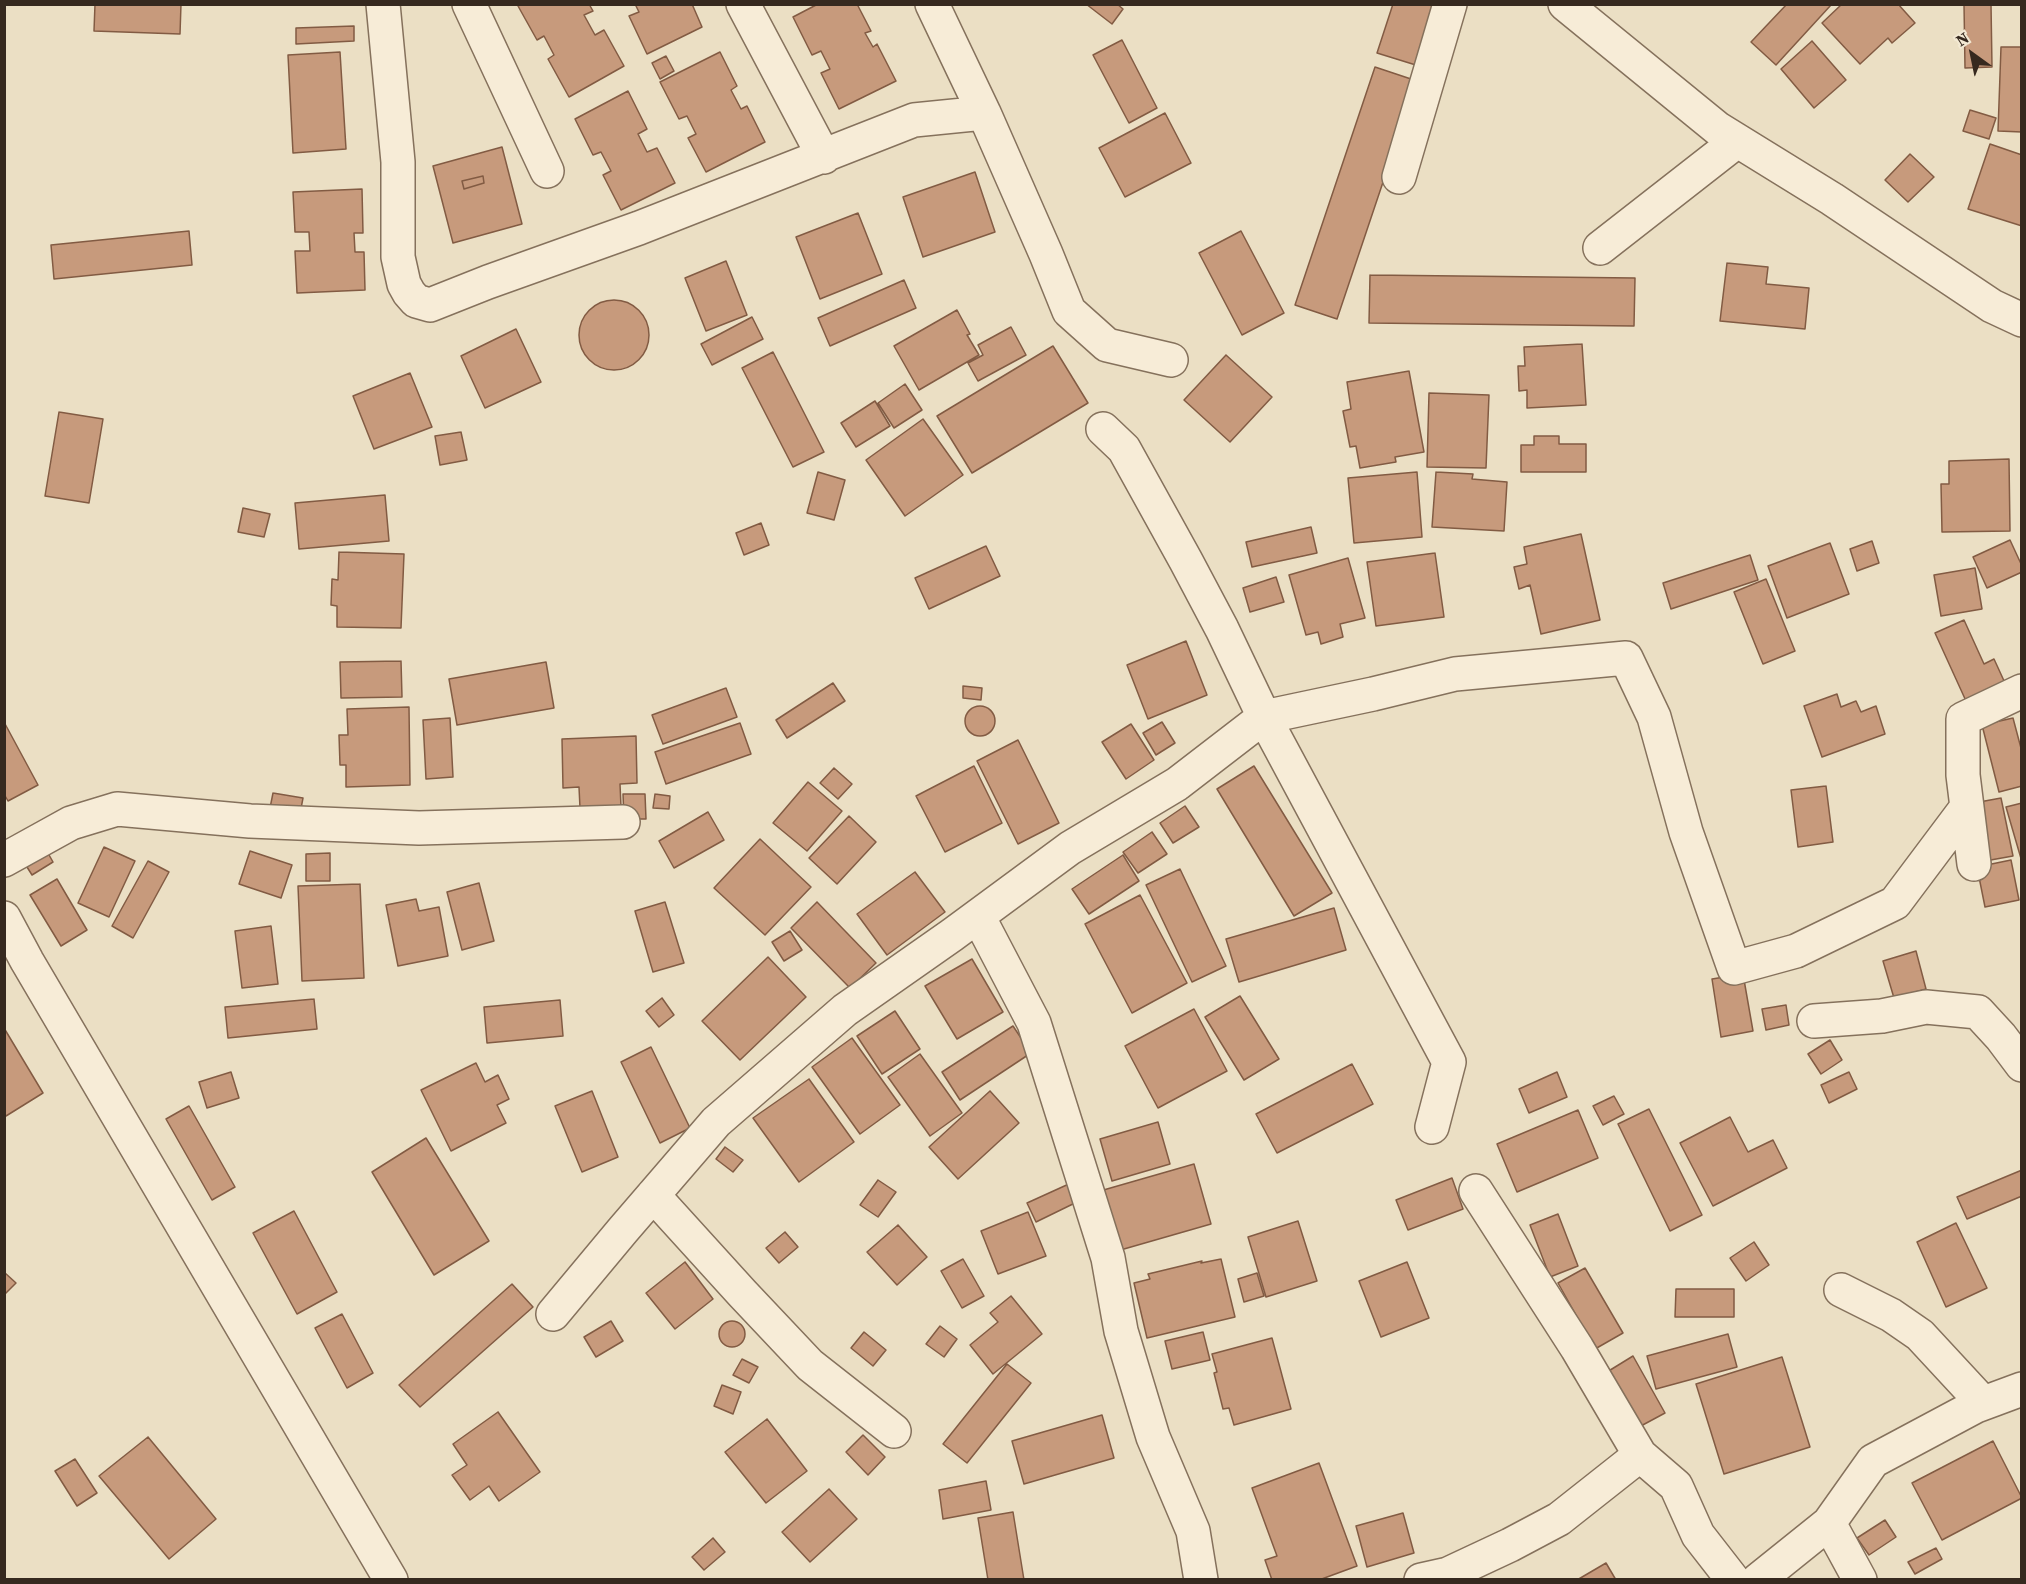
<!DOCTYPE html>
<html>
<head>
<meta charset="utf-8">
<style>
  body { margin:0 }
  #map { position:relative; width:2026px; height:1584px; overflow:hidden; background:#ebdfc4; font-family:"Source Serif 4",serif }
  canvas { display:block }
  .frame { position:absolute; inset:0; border:6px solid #36291f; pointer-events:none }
  .north { position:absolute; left:1942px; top:24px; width:60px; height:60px; -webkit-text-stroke:4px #f3e9d3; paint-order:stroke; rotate:327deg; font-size:16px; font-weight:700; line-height:24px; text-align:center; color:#36291f }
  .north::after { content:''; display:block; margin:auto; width:21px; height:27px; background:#36291f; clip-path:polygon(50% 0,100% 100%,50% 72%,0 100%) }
</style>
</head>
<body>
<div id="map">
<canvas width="2026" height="1584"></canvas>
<div class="frame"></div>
<div class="north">N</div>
</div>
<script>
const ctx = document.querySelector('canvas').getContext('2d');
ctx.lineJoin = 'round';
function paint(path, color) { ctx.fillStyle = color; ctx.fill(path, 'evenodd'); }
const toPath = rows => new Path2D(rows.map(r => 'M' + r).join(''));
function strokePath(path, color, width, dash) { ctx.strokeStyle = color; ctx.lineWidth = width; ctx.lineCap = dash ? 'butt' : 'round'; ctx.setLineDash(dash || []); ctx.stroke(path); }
const building = toPath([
  [95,4,181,4,180,34,94,31,95,4],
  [522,4,589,4,593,11,584,15,595,35,604,30,624,66,569,97,548,59,554,55,544,36,537,40,518,6,522,4],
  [635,4,692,4,702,27,647,54,629,16,639,12,635,4],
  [818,4,857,4,871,31,865,33,873,47,877,44,896,81,839,109,821,73,830,69,821,51,812,55,793,17,818,4],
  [1086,4,1117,4,1123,9,1112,24,1086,4],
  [1393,4,1438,4,1419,66,1377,53,1393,4],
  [1787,4,1831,5,1776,65,1751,42,1787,4],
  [1842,4,1898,4,1915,23,1892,43,1888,38,1860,64,1822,23,1842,4],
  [1964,4,1991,4,1992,67,1965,68,1964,4],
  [354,26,354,41,296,44,296,28,354,26],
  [1122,40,1157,108,1129,123,1093,55,1122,40],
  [1812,41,1846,80,1814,108,1781,69,1812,41],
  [2001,47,2022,47,2022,132,1998,131,2001,47],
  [340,52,346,149,293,153,288,55,340,52],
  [720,52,737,86,731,90,741,109,747,106,765,142,706,172,688,138,696,134,687,116,679,119,660,82,720,52],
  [666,56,674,71,660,79,652,63,666,56],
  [1375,67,1417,81,1337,319,1295,305,1375,67],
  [628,91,647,129,638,134,647,152,657,148,675,183,621,210,603,175,611,171,601,152,593,155,575,119,628,91],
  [1970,110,1996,118,1989,139,1963,131,1970,110],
  [1165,113,1191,163,1125,197,1099,148,1165,113],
  [1990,144,2022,155,2022,226,1968,209,1990,144],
  [502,147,522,224,453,243,433,166,502,147],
  [483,176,484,183,464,189,462,181,483,176],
  [1910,154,1934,177,1908,202,1885,180,1910,154],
  [975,172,995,232,923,257,903,197,975,172],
  [483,176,484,183,464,189,462,181,483,176],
  [362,189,363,233,354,233,355,252,364,252,365,290,297,293,295,251,310,251,309,232,295,232,293,192,362,189],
  [858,213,882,274,820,299,796,237,858,213],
  [189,231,192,265,54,279,51,245,189,231],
  [1241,231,1284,313,1242,335,1199,253,1241,231],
  [726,261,747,315,706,331,685,278,726,261],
  [1727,263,1768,267,1766,284,1809,288,1805,329,1720,321,1727,263],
  [1370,275,1635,278,1634,326,1369,323,1370,275],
  [904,280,916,308,830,346,818,318,904,280],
  '579 335a35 35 0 1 1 70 0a35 35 0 1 1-70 0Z',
  [957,310,970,334,967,335,979,355,919,390,894,346,957,310],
  [752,317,763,339,712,365,701,344,752,317],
  [1011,327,1026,355,978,381,968,363,983,355,978,345,1011,327],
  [516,329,541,382,485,408,461,356,516,329],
  [1582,344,1586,405,1527,408,1527,390,1519,391,1518,366,1525,366,1524,347,1582,344],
  [1053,346,1088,403,972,473,937,416,1053,346],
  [773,352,824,452,793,467,742,368,773,352],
  [1226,355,1272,397,1230,442,1184,400,1226,355],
  [1409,371,1424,452,1395,457,1396,462,1360,468,1356,446,1350,447,1343,411,1351,409,1347,382,1409,371],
  [410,373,432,427,374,449,353,396,410,373],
  [905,384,922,410,894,428,878,403,905,384],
  [1429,393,1489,395,1486,468,1427,467,1429,393],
  [875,401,890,426,856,447,841,423,875,401],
  [59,412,103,419,89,503,45,496,59,412],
  [923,419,963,475,905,516,866,460,923,419],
  [461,432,467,460,440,465,435,436,461,432],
  [1534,436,1559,436,1559,444,1586,444,1586,472,1521,472,1521,445,1534,445,1534,436],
  [2009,459,2010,531,1942,532,1941,484,1949,484,1949,461,2009,459],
  [818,472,845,480,834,520,807,513,818,472],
  [1417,472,1422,537,1354,543,1348,478,1417,472],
  [1436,472,1473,474,1472,479,1507,482,1504,531,1432,527,1436,472],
  [385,495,389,541,299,549,295,503,385,495],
  [243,508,270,514,264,537,238,532,243,508],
  [761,523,769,545,744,555,736,533,761,523],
  [1311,527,1317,553,1252,567,1246,542,1311,527],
  [1581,534,1600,620,1541,634,1530,585,1519,589,1514,567,1527,564,1524,547,1581,534],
  [2010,540,2022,566,2022,572,1987,588,1973,557,2010,540],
  [1872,541,1879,563,1857,571,1850,549,1872,541],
  [1830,543,1849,594,1787,618,1768,566,1830,543],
  [986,546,1000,576,929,609,915,578,986,546],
  [339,552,404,554,401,628,337,627,337,606,331,605,332,579,338,580,339,552],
  [1435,553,1444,617,1376,626,1367,562,1435,553],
  [1750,555,1758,580,1671,609,1663,583,1750,555],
  [1348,558,1365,618,1340,624,1343,637,1321,644,1318,632,1306,635,1289,575,1348,558],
  [1975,568,1982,609,1941,616,1934,575,1975,568],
  [1276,577,1284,602,1250,612,1243,588,1276,577],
  [1766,579,1795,651,1763,664,1734,592,1766,579],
  [1964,620,1984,664,1994,659,2005,683,1966,701,1935,633,1964,620],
  [1186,641,1207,695,1148,719,1127,665,1186,641],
  [401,661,402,697,341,698,340,662,401,661],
  [546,662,554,708,457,725,449,679,546,662],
  [833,683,845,701,787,738,776,720,833,683],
  [963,686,982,688,981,700,963,698,963,686],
  [726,688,737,717,663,744,652,715,726,688],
  [1837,694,1841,707,1856,701,1861,712,1876,706,1885,734,1822,757,1804,706,1837,694],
  '965 721a15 15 0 1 1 30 0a15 15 0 1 1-30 0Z',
  [409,707,410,785,346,787,346,765,340,765,339,735,348,735,347,709,409,707],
  [450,718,453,777,426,779,423,720,450,718],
  [2013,718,2022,752,2022,786,1999,792,1982,725,2013,718],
  [4,722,38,785,8,801,4,794,4,722],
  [1162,722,1175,743,1156,755,1143,733,1162,722],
  [740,723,751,754,666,784,655,752,740,723],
  [1131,724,1154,760,1126,779,1102,742,1131,724],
  [636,736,637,783,620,784,621,807,580,808,579,787,563,788,562,739,636,736],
  [1018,740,1059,823,1018,844,977,761,1018,740],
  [974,766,1002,823,945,852,916,796,974,766],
  [1254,766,1332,893,1294,916,1217,789,1254,766],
  [834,768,852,784,838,799,820,783,834,768],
  [808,782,842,811,807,851,773,823,808,782],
  [1826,786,1833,842,1798,847,1791,790,1826,786],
  [273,793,303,798,299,819,269,813,273,793],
  [623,794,645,794,646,819,624,819,623,794],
  [655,794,670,796,669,809,653,808,655,794],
  [2001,798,2013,856,1985,861,1974,803,2001,798],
  [2022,803,2022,862,2006,807,2022,803],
  [1185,806,1199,827,1173,843,1160,823,1185,806],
  [708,812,724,840,674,868,659,841,708,812],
  [849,816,876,842,837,884,809,858,849,816],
  [1152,832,1167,854,1138,873,1123,852,1152,832],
  [760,839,811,887,765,935,714,888,760,839],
  [44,846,53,862,32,875,22,859,44,846],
  [104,847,135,861,109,917,78,903,104,847],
  [250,851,292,865,281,898,239,884,250,851],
  [330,853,330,881,306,881,306,854,330,853],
  [1123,855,1139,881,1089,914,1072,889,1123,855],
  [2011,860,2019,900,1985,907,1977,867,2011,860],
  [148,861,169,872,133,938,112,926,148,861],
  [1180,869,1226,966,1192,982,1146,885,1180,869],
  [915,872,945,912,887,955,857,914,915,872],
  [57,879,87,930,61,946,30,895,57,879],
  [479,883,494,941,462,950,447,892,479,883],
  [360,884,364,978,302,981,298,886,360,884],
  [1140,895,1187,983,1132,1013,1085,924,1140,895],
  [416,899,419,911,439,907,448,956,398,966,386,905,416,899],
  [665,902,684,963,653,972,635,911,665,902],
  [817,902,876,963,850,988,791,928,817,902],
  [1334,908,1346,950,1239,982,1226,939,1334,908],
  [271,926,278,984,242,988,235,931,271,926],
  [790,931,802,950,784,961,772,942,790,931],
  [1916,951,1926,989,1894,998,1883,961,1916,951],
  [768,957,806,997,740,1060,702,1021,768,957],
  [972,959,1003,1012,957,1039,925,986,972,959],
  [1743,974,1753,1031,1721,1037,1712,979,1743,974],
  [1240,996,1279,1059,1244,1080,1205,1017,1240,996],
  [662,998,674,1015,659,1027,646,1011,662,998],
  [314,999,317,1029,228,1038,225,1007,314,999],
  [560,1000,563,1036,487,1043,484,1007,560,1000],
  [1786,1005,1789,1025,1766,1030,1762,1009,1786,1005],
  [1194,1009,1227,1071,1158,1108,1125,1046,1194,1009],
  [895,1011,920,1049,882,1074,857,1036,895,1011],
  [1013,1026,1031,1053,960,1100,942,1072,1013,1026],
  [4,1028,43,1093,6,1116,4,1113,4,1028],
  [852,1038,900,1105,860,1134,812,1067,852,1038],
  [1830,1040,1842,1060,1821,1074,1808,1054,1830,1040],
  [651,1047,690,1128,660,1143,621,1062,651,1047],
  [920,1054,962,1113,930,1136,888,1077,920,1054],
  [476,1063,485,1082,498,1075,509,1099,497,1105,506,1123,451,1151,421,1090,476,1063],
  [1352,1064,1373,1104,1277,1153,1256,1114,1352,1064],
  [231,1072,239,1098,207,1108,199,1082,231,1072],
  [1557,1072,1567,1097,1529,1113,1519,1089,1557,1072],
  [1849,1072,1857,1089,1829,1103,1821,1085,1849,1072],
  [809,1079,854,1142,799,1182,753,1118,809,1079],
  [592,1091,618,1157,582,1172,555,1106,592,1091],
  [990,1091,1019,1123,958,1179,929,1147,990,1091],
  [1614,1096,1624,1114,1603,1125,1593,1106,1614,1096],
  [189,1106,235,1187,212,1200,166,1119,189,1106],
  [1649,1109,1702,1215,1670,1231,1618,1124,1649,1109],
  [1578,1110,1598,1158,1517,1192,1497,1144,1578,1110],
  [1730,1117,1748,1152,1773,1140,1787,1168,1713,1206,1680,1143,1730,1117],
  [1158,1122,1170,1164,1112,1181,1100,1139,1158,1122],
  [426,1138,489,1241,434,1275,372,1172,426,1138],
  [725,1147,743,1160,733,1172,716,1159,725,1147],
  [1194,1164,1211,1224,1117,1251,1100,1191,1194,1164],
  [2022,1170,2022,1196,1967,1219,1957,1197,2022,1170],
  [1452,1178,1463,1209,1408,1230,1396,1200,1452,1178],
  [878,1180,896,1192,878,1217,860,1205,878,1180],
  [1071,1183,1079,1201,1036,1222,1027,1203,1071,1183],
  [294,1211,337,1292,297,1314,253,1233,294,1211],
  [1028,1212,1046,1256,998,1274,981,1231,1028,1212],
  [1558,1214,1578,1266,1550,1277,1530,1225,1558,1214],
  [1298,1221,1317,1281,1266,1297,1248,1237,1298,1221],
  [1956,1223,1987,1288,1946,1307,1917,1242,1956,1223],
  [898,1225,927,1257,897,1285,867,1252,898,1225],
  [785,1232,798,1247,779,1263,766,1248,785,1232],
  [1754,1242,1769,1265,1746,1281,1730,1258,1754,1242],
  [963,1259,984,1296,962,1308,941,1271,963,1259],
  [1221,1259,1235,1317,1147,1338,1134,1283,1150,1279,1148,1274,1202,1261,1201,1263,1221,1259],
  [685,1262,713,1299,675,1329,646,1293,685,1262],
  [1407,1262,1429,1318,1381,1337,1359,1281,1407,1262],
  [1585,1268,1623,1333,1595,1349,1558,1283,1585,1268],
  [4,1272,16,1283,4,1295,4,1272],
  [1257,1273,1264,1296,1244,1302,1238,1279,1257,1273],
  [512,1284,533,1307,420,1407,399,1385,512,1284],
  [1676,1289,1734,1289,1734,1317,1675,1317,1676,1289],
  [1011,1296,1042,1334,993,1374,970,1345,998,1322,990,1313,1011,1296],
  [342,1314,373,1373,347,1388,315,1328,342,1314],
  '719 1334a13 13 0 1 1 26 0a13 13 0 1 1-26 0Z',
  [611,1321,623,1341,596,1357,584,1337,611,1321],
  [940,1326,957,1339,944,1357,926,1344,940,1326],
  [864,1332,886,1350,873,1366,851,1348,864,1332],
  [1203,1332,1210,1360,1172,1369,1165,1341,1203,1332],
  [1728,1334,1737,1367,1656,1389,1647,1356,1728,1334],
  [1272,1338,1291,1409,1234,1425,1229,1408,1223,1409,1214,1373,1217,1372,1212,1354,1272,1338],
  [1633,1356,1665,1413,1639,1427,1607,1372,1633,1356],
  [1782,1357,1810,1447,1724,1474,1696,1384,1782,1357],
  [742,1359,758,1367,749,1383,733,1375,742,1359],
  [1007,1364,1031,1383,967,1463,943,1444,1007,1364],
  [722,1385,741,1392,733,1414,714,1406,722,1385],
  [498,1412,540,1472,499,1501,489,1486,470,1500,452,1475,467,1465,453,1444,498,1412],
  [1102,1415,1114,1458,1024,1484,1012,1441,1102,1415],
  [767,1419,807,1471,766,1503,725,1452,767,1419],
  [863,1435,885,1457,868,1475,846,1452,863,1435],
  [148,1437,216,1519,169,1559,99,1476,148,1437],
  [1993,1441,2022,1498,1942,1540,1912,1483,1993,1441],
  [75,1459,97,1493,77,1506,55,1471,75,1459],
  [1319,1463,1357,1566,1319,1580,1272,1580,1265,1560,1277,1556,1252,1488,1319,1463],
  [986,1481,991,1510,943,1519,939,1490,986,1481],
  [829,1489,857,1519,810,1562,782,1532,829,1489],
  [1013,1512,1024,1580,988,1580,978,1518,1013,1512],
  [1403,1513,1414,1553,1367,1567,1356,1526,1403,1513],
  [1885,1520,1896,1537,1869,1555,1857,1538,1885,1520],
  [713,1538,725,1552,704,1570,692,1557,713,1538],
  [1936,1548,1942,1559,1915,1574,1908,1562,1936,1548],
  [1606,1563,1616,1580,1577,1580,1606,1563]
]);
paint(building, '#c79a7c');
strokePath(building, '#825b43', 1.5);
const minor = toPath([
  [383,4,398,162,398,257,404,284,409,293,416,301,430,305,488,282,639,228,914,120,984,113],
  [469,4,547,171],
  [743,4,824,157],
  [932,4,984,113,1046,254,1069,311,1107,345,1171,360],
  [1565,4,1717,128,1832,199,1992,306,2022,320],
  [1399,177,1450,4],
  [1600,248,1737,141],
  [1103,429,1124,449,1186,561,1222,629,1264,717,1449,1062,1432,1127],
  [4,860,71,823,117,809,250,821,419,828,623,822],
  [1974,864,1963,775,1963,719,2022,691],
  [978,916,1034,1023,1108,1258,1121,1331,1153,1437,1193,1531,1201,1580],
  [1814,1021,1882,1016,1926,1007,1978,1012,2001,1037,2022,1065],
  [1476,1191,1577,1348,1640,1455],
  [653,1195,742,1293,810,1365,894,1431],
  [1841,1290,1891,1315,1920,1335,1983,1403],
  [553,1314,623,1230,716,1122,845,1010,952,935,1070,848,1177,784,1264,717,1373,694,1455,674,1626,658,1654,717,1686,832,1734,968,1796,951,1895,903,1967,807],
  [1829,1523,1860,1580],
  [1421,1580,1448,1574,1510,1545,1559,1519,1640,1455,1676,1486,1698,1535,1733,1580],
  [1758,1580,1829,1523,1873,1461,1976,1406,2022,1389]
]);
const tertiary = toPath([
  [4,918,27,961,391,1580]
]);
strokePath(minor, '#85715c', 36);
strokePath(tertiary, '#85715c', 36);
strokePath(minor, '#f7ecd7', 33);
strokePath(tertiary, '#f7ecd7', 33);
</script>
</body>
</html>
